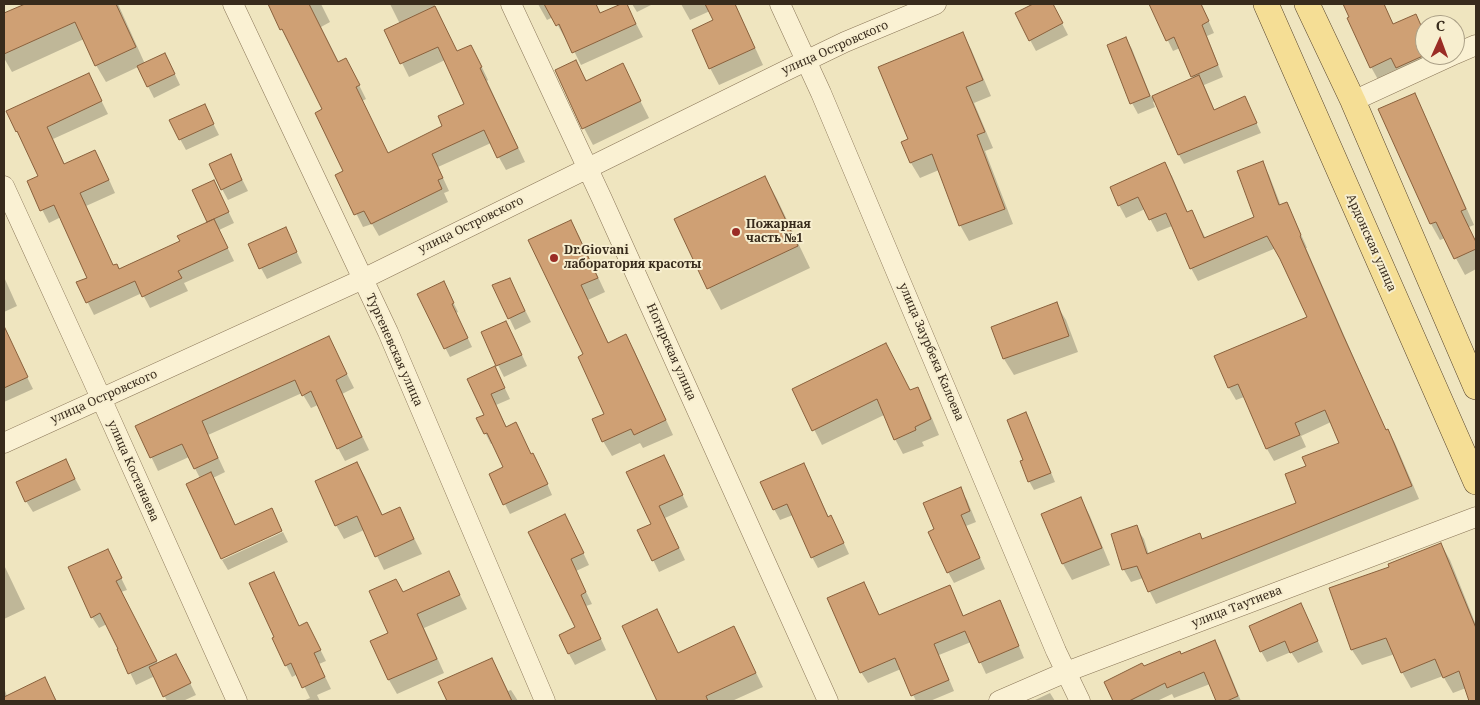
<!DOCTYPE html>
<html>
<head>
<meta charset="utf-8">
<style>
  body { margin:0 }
  #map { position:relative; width:1480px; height:705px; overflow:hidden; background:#efe5bf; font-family:"Noto Serif",serif }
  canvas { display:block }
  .frame { position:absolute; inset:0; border:5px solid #382b1c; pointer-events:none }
  .north { position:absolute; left:1415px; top:15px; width:50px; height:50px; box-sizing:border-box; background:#f7eecf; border:1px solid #aba087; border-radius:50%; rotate:2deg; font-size:14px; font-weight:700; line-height:20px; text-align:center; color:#382b1c }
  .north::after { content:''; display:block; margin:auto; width:18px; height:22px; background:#9a2c25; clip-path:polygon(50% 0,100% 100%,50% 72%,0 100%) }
</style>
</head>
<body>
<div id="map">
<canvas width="1480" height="705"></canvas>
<div class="frame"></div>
<div class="north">С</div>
</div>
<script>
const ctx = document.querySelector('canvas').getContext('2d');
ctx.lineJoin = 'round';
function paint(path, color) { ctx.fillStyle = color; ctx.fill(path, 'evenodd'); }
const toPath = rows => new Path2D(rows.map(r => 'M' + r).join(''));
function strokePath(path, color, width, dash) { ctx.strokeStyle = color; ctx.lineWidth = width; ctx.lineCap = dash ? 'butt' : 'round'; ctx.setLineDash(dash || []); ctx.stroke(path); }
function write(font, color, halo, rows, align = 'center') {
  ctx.font = font + ' "Noto Serif",serif'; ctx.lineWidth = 4; ctx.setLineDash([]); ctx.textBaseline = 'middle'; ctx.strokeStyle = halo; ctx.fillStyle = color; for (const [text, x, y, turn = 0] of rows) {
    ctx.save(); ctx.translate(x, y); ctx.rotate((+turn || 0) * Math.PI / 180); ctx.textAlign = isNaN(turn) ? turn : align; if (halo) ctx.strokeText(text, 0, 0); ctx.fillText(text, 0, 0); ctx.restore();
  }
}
paint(toPath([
  [28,4,118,4,145,64,171,66,180,85,154,98,138,67,106,82,96,65,84,39,12,72,4,58,4,15],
  [269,4,321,4,330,22,321,27,339,63,353,73,366,99,362,101,388,154,444,127,466,105,445,60,409,77,386,31,400,24,390,4,434,4,457,53,471,46,478,59,488,80,487,81,525,162,506,170,491,143,438,167,449,191,444,193,448,202,379,236,372,224,363,227,337,175,345,171,323,110],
  [538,4,595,4,600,14,626,4,643,37,581,65,567,37,565,38,553,17,547,20],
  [632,4,653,4,637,12],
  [681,4,735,4,763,65,719,85,710,68,714,21,710,11,690,20],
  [1036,4,1052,4,1068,35,1036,51,1016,14],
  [1150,4,1201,4,1214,33,1207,36,1223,77,1204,85,1215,111,1245,98,1261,133,1184,164,1179,155,1156,101,1153,102,1155,107,1138,114,1132,103,1126,38,1132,49,1151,97,1194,79,1180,48,1173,51],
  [1344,4,1376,4,1377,6,1383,4,1394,25,1415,16,1425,31,1425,55,1455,55,1455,42,1460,53,1438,63,1440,68,1406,84,1401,74,1380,83,1371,67,1349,19,1350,18],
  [963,34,971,49,991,96,974,103,993,148,985,151,1013,224,969,241,960,225,939,170,920,178,911,163,910,139],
  [576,62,587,82,622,65,649,118,593,145,584,128,556,70],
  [88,74,108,114,53,139,65,165,95,152,102,164,115,193,86,206,114,267,119,270,181,242,209,223,194,191,214,182,234,223,219,230,234,261,184,283,188,291,150,308,142,293,94,315,78,283,88,278,61,217,49,223,28,182,40,177,17,131],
  [1414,95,1423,111,1474,225,1469,227,1476,242,1476,269,1465,275,1445,238,1440,240,1431,224,1380,110],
  [204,105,219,135,186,150,180,139],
  [1262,163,1269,175,1281,206,1286,204,1293,216,1307,248,1306,248,1350,349,1386,431,1388,430,1395,443,1419,499,1156,604,1143,578,1131,582,1124,570,1112,535,1136,527,1144,539,1149,555,1200,535,1203,540,1298,504,1307,467,1340,444,1331,422,1301,436,1306,447,1274,461,1267,449,1244,397,1236,400,1229,388,1216,356,1309,318,1276,248,1198,281,1191,268,1172,226,1157,232,1145,209,1126,218,1119,205,1164,164,1172,176,1188,213,1192,212,1206,239,1256,218],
  [236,167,248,191,228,200,222,189],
  [765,177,777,199,810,268,721,310,709,288,676,219],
  [570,222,579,236,605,292,588,300,609,344,625,336,634,350,673,435,643,448,640,443,612,456,603,441,606,414,585,355],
  [291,240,302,263,267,279,261,268],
  [4,277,17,306,4,312],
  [444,283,458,312,456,313,472,347,450,357,433,324],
  [494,286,515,290,531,322,515,330],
  [1056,304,1066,320,1078,352,1014,375,1004,359,992,327],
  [482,333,512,333,527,366,504,377],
  [329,338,354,388,342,394,369,450,345,461,338,448,318,405,311,408,302,393,208,435,225,472,213,478,236,526,271,510,282,530,221,558,200,478,189,457,158,471,137,427],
  [12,347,33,389,4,402,4,351],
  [500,378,510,399,496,405,507,428,539,465,552,495,510,514,505,504,504,468,493,443,491,444,478,419,485,415,468,380],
  [917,389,926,404,939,435,922,442,924,446,903,454,895,439,884,415,822,445,794,390,910,392],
  [1025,414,1030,422,1055,482,1034,490,1029,481,1025,461],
  [66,461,81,490,33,512,26,501],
  [357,463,365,477,383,516,399,508,422,554,384,570,364,530,344,539,336,525],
  [804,465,810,476,829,518,831,517,837,528,849,554,818,568,812,557,793,515,780,520,774,509],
  [670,467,688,507,665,518,685,560,659,572,639,531,652,525],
  [960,489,967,500,976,522,966,526,985,569,954,583,948,572,936,530],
  [1081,499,1090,516,1110,565,1072,580,1063,564],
  [571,527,589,565,576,571,592,604,586,606,606,650,575,665,569,654,577,628,530,532],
  [283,532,288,542,228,570,222,560],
  [1441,544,1450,560,1476,625,1476,701,1470,701,1466,688,1453,693,1443,676,1411,688,1402,672,1395,654,1362,665,1352,650,1391,568],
  [108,551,127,590,121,592,158,664,176,655,196,695,183,701,167,701,155,676,136,685,107,624,99,628,92,617],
  [4,565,25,609,4,619],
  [274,573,299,627,307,623,326,661,319,664,331,689,317,695,320,701,303,701,310,698,298,674,292,677,273,639,276,638],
  [449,573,467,609,424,628,444,673,397,694,389,680,372,642,390,633,403,593],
  [863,583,879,616,949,586,964,617,1005,613,1024,658,986,674,971,642,939,655,954,691,930,701,916,701,901,669,868,683,861,672],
  [657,611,678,654,734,628,741,642,763,687,732,701,658,701,624,627],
  [1306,615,1323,652,1298,663,1291,652,1267,662,1261,651],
  [1215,641,1221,652,1241,701,1218,701,1210,684,1174,698,1172,694,1157,701,1115,701,1105,682,1143,667,1181,655],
  [492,659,508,691,511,690,518,701,448,701,440,683],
  [45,679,57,701,4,701,4,688,7,696],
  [1050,693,1055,701,1033,701]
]), '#0003');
const building = toPath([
  [25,4,116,4,136,47,95,66,75,22,4,54,4,13,25,4],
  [268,4,309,4,338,62,346,58,360,85,356,87,388,153,442,126,438,116,464,104,438,47,400,64,384,30,435,6,457,51,471,45,482,67,480,68,518,148,497,158,484,130,432,154,443,178,438,180,442,189,371,224,364,211,354,215,335,175,343,171,315,113,322,109,282,29,280,30,268,4],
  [544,4,596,4,600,13,621,4,627,4,636,24,572,53,559,24,556,26,544,4],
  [705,4,735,4,755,48,709,69,692,30,713,20,705,4],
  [1033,4,1053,4,1063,23,1029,41,1015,13,1033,4],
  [1149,4,1201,4,1209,21,1202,25,1218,65,1191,77,1174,37,1166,41,1149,4],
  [1343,4,1384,4,1393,24,1416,14,1423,30,1425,30,1425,55,1396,68,1391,58,1370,68,1347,18,1349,17,1343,4],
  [963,32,983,80,966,87,985,132,977,135,1005,209,959,226,932,154,910,163,901,142,908,139,878,67,963,32],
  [1126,37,1150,96,1130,104,1107,45,1126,37],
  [165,53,175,74,147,87,137,66,165,53],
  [576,60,586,81,623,63,641,101,582,129,555,70,576,60],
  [89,73,102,101,47,127,64,164,95,150,109,180,80,193,113,265,117,264,119,269,180,241,177,236,214,219,228,248,178,271,182,278,142,297,135,281,86,303,76,282,87,278,54,205,40,211,27,181,38,176,17,131,16,132,6,111,89,73],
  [1199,75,1214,110,1245,96,1257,123,1178,155,1152,96,1199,75],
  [1415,93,1466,209,1461,211,1476,242,1476,249,1454,259,1436,222,1430,224,1378,109,1415,93],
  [205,104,214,124,179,140,169,120,205,104],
  [231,154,242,180,221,190,209,164,231,154],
  [1263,161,1279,205,1287,202,1301,235,1300,236,1343,335,1386,430,1388,429,1412,486,1148,592,1137,566,1122,570,1111,534,1137,525,1147,554,1200,533,1202,539,1296,503,1285,474,1306,466,1302,457,1339,443,1325,410,1295,423,1300,435,1266,449,1238,384,1228,388,1214,356,1307,317,1280,259,1267,236,1190,269,1166,213,1149,220,1138,197,1118,206,1110,187,1165,162,1187,212,1192,210,1204,238,1254,217,1237,171,1263,161],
  [765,176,798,246,707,289,674,219,765,176],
  [214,180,229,212,207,222,192,190,214,180],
  [571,220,598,278,581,285,608,343,626,334,666,420,634,435,631,429,602,442,592,419,604,414,578,357,583,354,528,240,571,220],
  [286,227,297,252,259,269,248,244,286,227],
  [510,278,525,311,508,319,492,285,510,278],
  [444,281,454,303,452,304,468,338,444,349,417,294,444,281],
  [1057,302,1069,336,1003,359,991,327,1057,302],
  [506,321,522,355,496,366,481,332,506,321],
  [4,326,28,377,4,388,4,326],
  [329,336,347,374,336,380,362,437,337,449,311,391,302,396,295,380,202,421,218,458,194,469,182,444,150,458,135,426,329,336],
  [886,343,910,390,918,387,931,419,915,427,916,430,894,440,877,399,812,431,792,389,886,343],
  [495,366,505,388,491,394,506,427,516,422,531,454,533,453,548,484,503,505,489,474,503,467,487,433,484,434,476,418,484,415,467,379,495,366],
  [1026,412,1051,473,1028,482,1020,461,1023,460,1007,420,1026,412],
  [664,455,683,495,659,506,679,548,652,561,637,530,651,524,626,472,664,455],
  [66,459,75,479,25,502,16,482,66,459],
  [357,462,382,515,400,507,414,539,375,557,357,516,335,526,315,481,357,462],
  [804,463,828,517,831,515,844,543,811,558,787,504,773,510,760,482,804,463],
  [211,472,235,525,272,508,282,531,221,559,186,484,211,472],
  [961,487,970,511,961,515,980,558,947,573,928,532,934,529,923,503,961,487],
  [1081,497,1102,548,1062,564,1041,514,1081,497],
  [565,514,584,553,571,559,586,592,581,595,601,639,568,654,559,635,575,627,528,532,565,514],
  [1441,543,1476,628,1476,701,1469,701,1459,671,1443,678,1435,659,1401,673,1386,638,1351,650,1329,588,1389,567,1388,564,1441,543],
  [108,549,122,578,116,581,157,661,128,674,117,649,118,649,100,613,91,618,68,567,108,549],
  [449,571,460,595,417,614,437,659,388,680,370,641,388,633,369,591,396,579,403,592,449,571],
  [274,572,299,626,307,622,321,650,314,653,325,677,302,688,291,663,285,666,272,638,274,637,249,583,274,572],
  [864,582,879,615,950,585,963,616,1000,600,1019,646,979,663,965,631,934,644,949,680,911,696,895,658,860,673,827,598,864,582],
  [1301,603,1318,641,1290,653,1285,641,1260,652,1249,626,1301,603],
  [657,609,678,653,734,626,756,673,706,696,708,701,657,701,622,626,657,609],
  [1215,640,1238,696,1227,701,1216,701,1204,672,1167,688,1165,683,1129,701,1113,701,1104,682,1142,663,1144,666,1180,651,1181,654,1215,640],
  [176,654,191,683,163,697,149,667,176,654],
  [492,658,512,701,447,701,438,682,492,658],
  [45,677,56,701,4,701,4,697,45,677]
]);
paint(building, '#cfa074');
strokePath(building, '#89603c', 1);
const minor = toPath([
  [233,4,388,332,545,701],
  [511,4,602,199,828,701],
  [780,4,821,93,1056,651,1080,701],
  [1455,54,1476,45],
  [1353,101,1453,55],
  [4,186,91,376,237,701],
  [4,443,363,279,787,70,845,42,936,4],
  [999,701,1066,672,1476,517]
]);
const major = toPath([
  [1266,4,1476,482],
  [1307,4,1353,101,1476,387]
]);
strokePath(minor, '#897557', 21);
strokePath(major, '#56432c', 26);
strokePath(minor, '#faf1d3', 20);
strokePath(major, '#f5de95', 25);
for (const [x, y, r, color] of [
  [736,232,5,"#9a2c25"],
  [554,258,5,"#9a2c25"]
]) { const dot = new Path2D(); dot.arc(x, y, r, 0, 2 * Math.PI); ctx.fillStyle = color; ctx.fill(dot); strokePath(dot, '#f7eecf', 2); }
write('12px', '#382b1c', '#f7eecf', [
  ["улица Островского",835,48,-24],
  ["улица Островского",471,225,-26],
  ["Ардонская улица",1371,243,66],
  ["Тургеневская улица",394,350,66],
  ["Ногирская улица",671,352,66],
  ["улица Заурбека Калоева",931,352,67],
  ["улица Островского",104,397,-24],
  ["улица Костанаева",133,471,66],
  ["улица Таутиева",1237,607,-21]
]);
write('bold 12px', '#382b1c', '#f7eecf', [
  ["Пожарная",746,225],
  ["часть №1",746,239],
  ["Dr.Giovani",564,251],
  ["лаборатория красоты",564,265]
], 'left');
</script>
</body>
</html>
